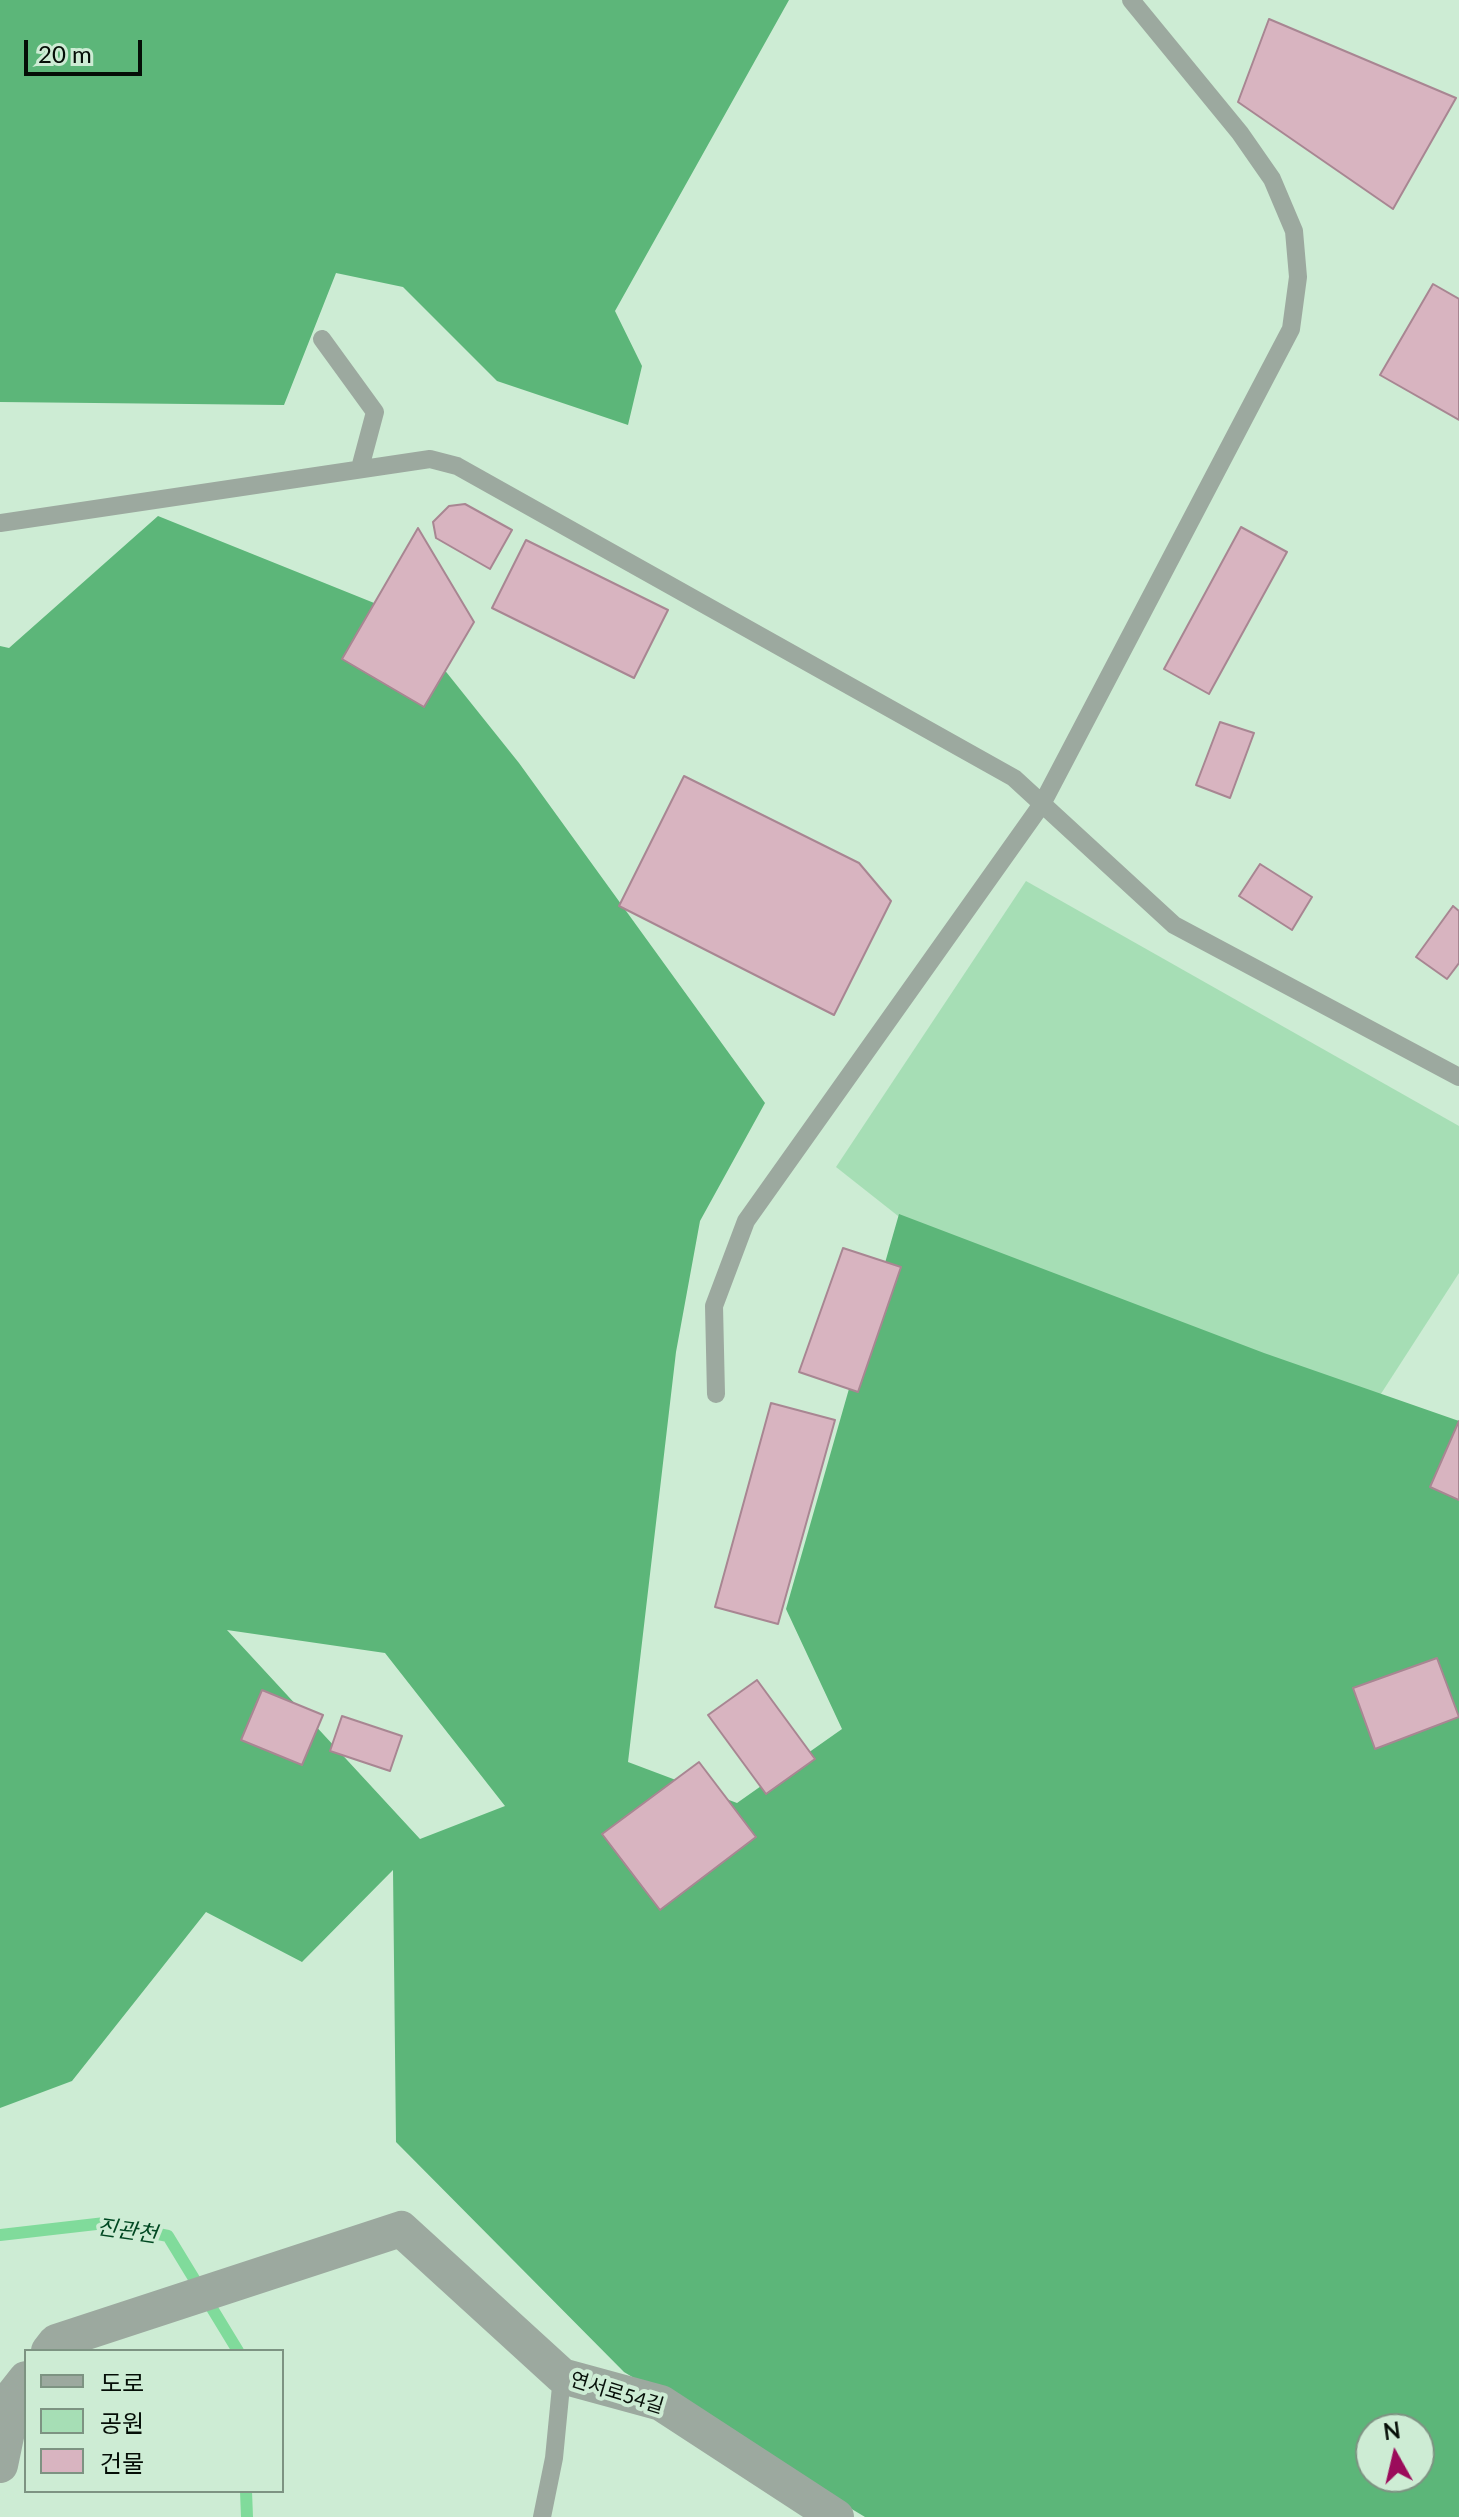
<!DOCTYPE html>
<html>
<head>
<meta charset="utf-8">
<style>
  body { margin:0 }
  #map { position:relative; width:1459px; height:2517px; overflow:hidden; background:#cdecd4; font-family:Lato,"Noto Sans KR",sans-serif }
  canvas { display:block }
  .legend { position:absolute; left:24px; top:2349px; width:260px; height:144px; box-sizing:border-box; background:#cdecd4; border:2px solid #7d9382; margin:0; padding:10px 14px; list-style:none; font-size:24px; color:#050e07 }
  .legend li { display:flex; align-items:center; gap:16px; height:40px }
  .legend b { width:40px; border:2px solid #7d9382 }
  .north { position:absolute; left:1355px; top:2413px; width:80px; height:80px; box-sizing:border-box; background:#cdecd4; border:2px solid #7d9382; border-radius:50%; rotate:352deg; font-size:22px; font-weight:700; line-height:32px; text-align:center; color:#050e07 }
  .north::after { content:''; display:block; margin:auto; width:28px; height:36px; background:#9b0c5b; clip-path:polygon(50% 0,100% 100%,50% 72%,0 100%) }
  .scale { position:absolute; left:24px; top:40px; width:118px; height:36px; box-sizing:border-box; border:4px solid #050e07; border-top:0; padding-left:10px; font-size:24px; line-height:28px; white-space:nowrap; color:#050e07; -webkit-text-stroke:6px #cdecd4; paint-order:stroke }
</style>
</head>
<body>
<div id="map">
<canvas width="1459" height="2517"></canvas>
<ul class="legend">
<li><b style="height:10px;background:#9ca99f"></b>도로</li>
<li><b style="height:22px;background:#a6deb5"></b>공원</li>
<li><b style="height:22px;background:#d8b4c0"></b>건물</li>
</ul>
<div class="north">N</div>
<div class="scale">20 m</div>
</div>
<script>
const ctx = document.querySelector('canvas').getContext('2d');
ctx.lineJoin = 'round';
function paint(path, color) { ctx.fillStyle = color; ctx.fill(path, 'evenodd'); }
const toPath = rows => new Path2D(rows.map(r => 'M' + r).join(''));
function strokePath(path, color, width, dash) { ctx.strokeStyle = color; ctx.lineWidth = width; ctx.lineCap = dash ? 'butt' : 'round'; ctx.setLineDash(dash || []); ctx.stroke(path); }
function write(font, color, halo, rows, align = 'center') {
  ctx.font = font + ' Lato,"Noto Sans KR",sans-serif'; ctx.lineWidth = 8; ctx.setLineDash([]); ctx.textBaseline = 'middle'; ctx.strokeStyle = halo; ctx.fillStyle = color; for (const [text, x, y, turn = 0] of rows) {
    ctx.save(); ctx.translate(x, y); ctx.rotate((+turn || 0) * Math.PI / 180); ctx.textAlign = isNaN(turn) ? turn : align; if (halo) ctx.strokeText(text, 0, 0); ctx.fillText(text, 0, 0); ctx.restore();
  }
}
paint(toPath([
  [1026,881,1459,1126,1459,1273,1344,1451,983,1283,836,1167]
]), '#a6deb5');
paint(toPath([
  [0,0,789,0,615,311,642,366,628,425,497,381,403,287,336,273,284,405,0,402],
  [158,516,399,613,519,763,765,1103,700,1221,676,1352,628,1762,737,1803,842,1729,786,1609,899,1214,1264,1353,1459,1421,1459,2517,865,2517,624,2372,396,2142,393,1870,302,1962,206,1912,72,2081,0,2108,0,646,9,648],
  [227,1630,385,1653,505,1806,420,1839],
  [1371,2429,1419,2429,1419,2477,1371,2477]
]), '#5cb679');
strokePath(toPath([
  [0,2235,105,2223,168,2236,238,2351],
  [246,2491,247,2517]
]), '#80db9b', 12);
const building = toPath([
  [1269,19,1456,98,1393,209,1238,102,1269,19],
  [1433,284,1459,299,1459,420,1380,375,1433,284],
  [465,504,512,530,490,569,436,538,433,522,449,506,465,504],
  [1241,527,1287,552,1209,694,1164,669,1241,527],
  [418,528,474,622,424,707,342,659,418,528],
  [526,540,668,610,634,678,492,608,526,540],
  [1220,722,1254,733,1230,798,1196,785,1220,722],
  [684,776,859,863,891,901,834,1015,619,906,684,776],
  [1260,864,1312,897,1292,930,1239,896,1260,864],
  [1453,906,1459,911,1459,963,1447,979,1416,957,1453,906],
  [843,1248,901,1267,858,1392,799,1372,843,1248],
  [771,1403,835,1420,778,1624,715,1607,771,1403],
  [1459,1421,1459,1500,1430,1487,1459,1421],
  [1437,1658,1459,1717,1375,1749,1353,1688,1437,1658],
  [757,1680,815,1759,766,1794,708,1715,757,1680],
  [262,1690,323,1715,302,1765,241,1740,262,1690],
  [342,1716,402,1736,390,1771,330,1751,342,1716],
  [699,1762,756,1837,660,1910,602,1834,699,1762]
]);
paint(building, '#d8b4c0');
strokePath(building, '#a88692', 2);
strokePath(toPath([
  [322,339,375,412,360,468],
  [0,523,430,459,457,466,1014,778,1174,925,1459,1077],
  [716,1394,714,1306,746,1221,1042,804,1291,329,1298,277,1294,231,1272,179,1240,133,1131,0],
  [542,2517,554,2458,562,2376]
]), '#9ca99f', 18);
strokePath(toPath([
  [49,2351,56,2342,401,2229,562,2376,661,2403,836,2517],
  [0,2465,15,2393,26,2379]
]), '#9ca99f', 36);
write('20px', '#050e07', '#cdecd4', [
  ["연서로54길",617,2393,17]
]);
write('italic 22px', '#004822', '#cdecd4', [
  ["진관천",127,2231,8]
]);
</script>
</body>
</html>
